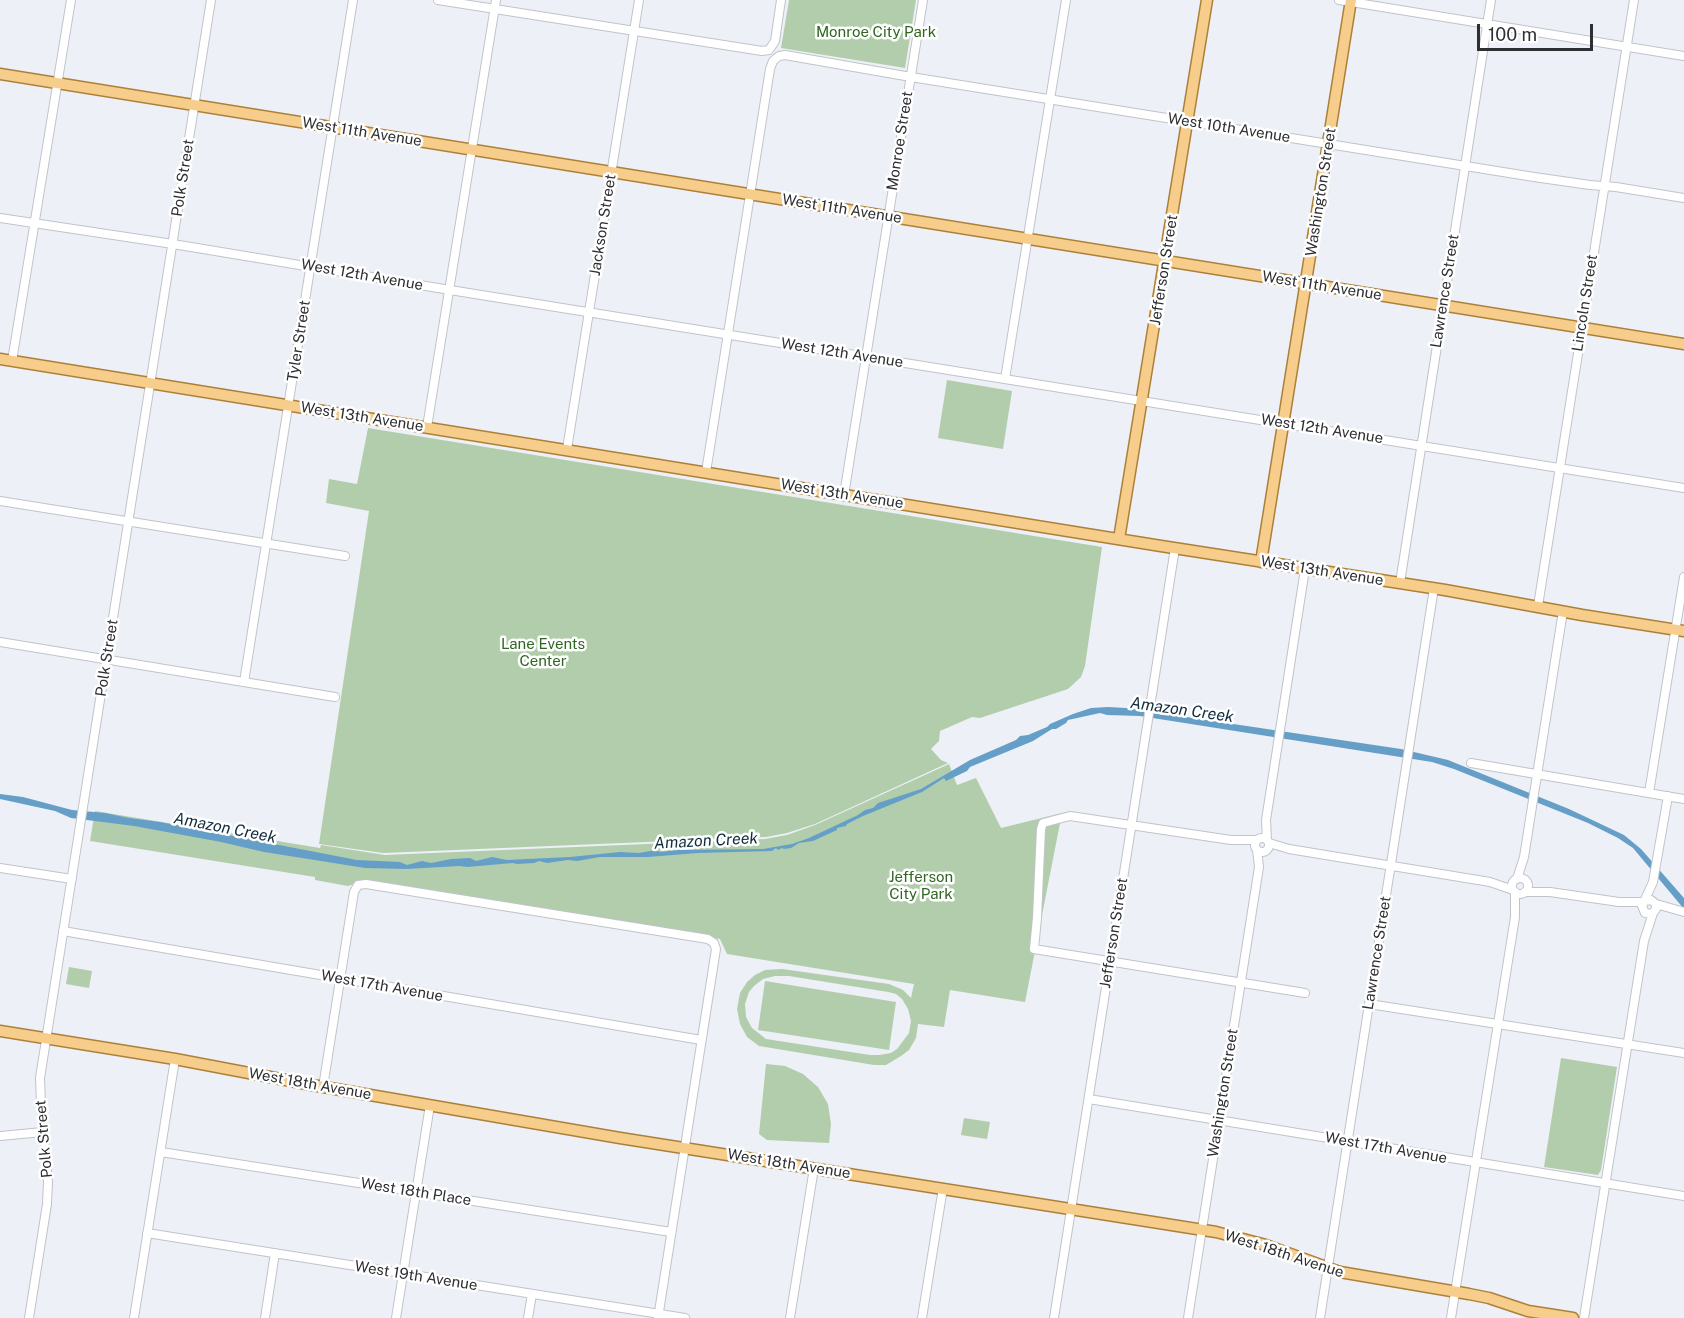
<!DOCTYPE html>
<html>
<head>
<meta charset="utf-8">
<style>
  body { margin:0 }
  #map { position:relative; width:1684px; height:1318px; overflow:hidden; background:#edf0f6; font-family:"Public Sans",sans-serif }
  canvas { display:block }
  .scale { position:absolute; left:1477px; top:24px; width:116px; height:27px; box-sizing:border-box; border:3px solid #2e2f32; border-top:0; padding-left:8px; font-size:18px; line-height:21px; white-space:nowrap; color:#2e2f32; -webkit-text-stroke:4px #fff; paint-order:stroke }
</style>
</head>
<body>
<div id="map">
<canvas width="1684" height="1318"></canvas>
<div class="scale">100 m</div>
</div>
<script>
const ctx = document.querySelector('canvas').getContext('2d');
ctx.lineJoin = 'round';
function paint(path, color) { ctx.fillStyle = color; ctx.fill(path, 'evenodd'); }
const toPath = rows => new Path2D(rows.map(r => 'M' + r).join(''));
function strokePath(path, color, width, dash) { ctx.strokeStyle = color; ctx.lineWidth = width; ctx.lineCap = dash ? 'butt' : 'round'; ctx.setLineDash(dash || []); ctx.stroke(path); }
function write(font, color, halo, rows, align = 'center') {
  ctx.font = font + ' "Public Sans",sans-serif'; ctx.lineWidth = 5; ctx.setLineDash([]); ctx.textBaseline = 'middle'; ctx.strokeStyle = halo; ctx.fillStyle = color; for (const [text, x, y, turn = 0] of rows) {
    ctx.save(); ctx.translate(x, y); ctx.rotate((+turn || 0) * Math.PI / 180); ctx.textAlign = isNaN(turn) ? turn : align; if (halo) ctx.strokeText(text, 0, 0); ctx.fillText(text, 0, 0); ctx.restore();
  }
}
paint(toPath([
  [789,0,916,0,905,68,781,48],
  [947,380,1012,391,1003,449,938,438],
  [368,428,1102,547,1085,666,1081,677,1068,689,980,718,972,717,940,731,939,741,931,749,941,760,948,763,815,824,787,833,766,837,383,853,319,844,369,511,326,503,329,479,357,484],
  [949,764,957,785,976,778,1001,828,1062,813,1025,1002,950,990,944,1027,918,1024,916,1038,909,1050,901,1056,886,1065,874,1065,759,1046,747,1037,740,1024,737,1009,740,993,747,982,755,975,765,970,782,969,889,984,903,990,911,998,914,984,727,954,720,939,364,881,348,886,315,880,315,877,90,841,95,811,320,848,321,845,385,855,765,839,787,835,815,825],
  [775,976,789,976,888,992,896,994,902,999,908,1009,911,1021,909,1033,897,1049,891,1053,879,1055,870,1055,766,1039,752,1028,746,1017,745,1004,749,992,754,986,763,979],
  [69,967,92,971,89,988,66,984],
  [765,981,896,1002,889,1050,758,1030],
  [1561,1058,1617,1067,1601,1170,1598,1175,1544,1167],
  [766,1064,785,1066,803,1074,818,1087,828,1104,831,1124,829,1143,767,1140,759,1134],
  [964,1118,990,1122,987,1139,961,1135]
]), '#b2cdac');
paint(toPath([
  [1108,707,1126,708,1401,749,1448,760,1569,809,1624,835,1641,849,1684,898,1684,909,1633,848,1618,838,1588,823,1454,769,1432,762,1140,716,1107,715,1100,713,1068,720,1066,723,1056,729,1052,729,1033,741,970,767,967,771,946,781,944,778,922,792,863,816,847,824,846,826,837,828,837,830,813,841,799,843,791,848,784,849,782,848,778,850,776,848,772,851,698,853,648,857,600,857,577,861,568,860,547,863,539,861,534,863,517,864,513,863,467,867,459,866,406,869,365,868,264,852,221,842,134,826,71,818,55,811,0,799,0,794,23,797,72,810,105,813,129,818,160,822,357,860,400,862,407,865,422,861,431,863,451,859,470,858,476,861,492,857,507,860,570,857,620,852,639,853,656,850,660,852,679,850,763,849,792,844,809,838,858,815,865,810,873,808,878,803,921,789,970,760,1016,740,1020,736,1028,735,1047,727,1050,724,1073,714,1091,708]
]), '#659fc7');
const minor = toPath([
  [438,0,762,51,769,50,775,41,781,0],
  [1339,0,1684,56],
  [0,218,173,244,450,290,1684,488],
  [12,361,71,0],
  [1005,379,1066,0],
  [427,427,496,0],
  [567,449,639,0],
  [706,472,770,69,773,61,779,56,785,55,911,77,1534,177,1590,185,1616,187,1684,198],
  [844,495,923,0],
  [0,501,345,556],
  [1400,583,1491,0],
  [1538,606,1634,0],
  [0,642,335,697],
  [244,682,353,0],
  [1471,763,1684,799],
  [1649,793,1684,577],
  '1255 845a7 7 0 1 1 14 0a7 7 0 1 1-14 0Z',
  [1257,840,1231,840,1070,816,1043,823,1041,829,1037,918,1034,949,1305,993],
  [1267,840,1266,820,1305,569],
  [1269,843,1289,849,1490,882,1513,890],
  [0,868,72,879],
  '1512 886a8 8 0 1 1 16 0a8 8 0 1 1-16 0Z',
  [1517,879,1524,857,1563,611],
  [1525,892,1550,892,1619,902,1643,902],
  [1645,901,1651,900,1656,904,1656,909,1652,914,1645,913,1642,906,1653,882,1668,796],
  [1656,904,1684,912],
  [63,931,701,1040],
  [1369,1004,1684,1053],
  [323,1087,354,892,358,885,366,884,708,939,714,943,716,949,658,1318],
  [1089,1099,1684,1196],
  [0,1136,43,1132],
  [161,1152,671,1232],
  [147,1233,685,1318],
  [29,1318,47,1204,48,1182,41,1103,40,1078,211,0],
  [134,1318,175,1059],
  [265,1318,275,1253],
  [396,1318,430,1105],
  [528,1318,532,1294],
  [790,1318,814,1168],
  [922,1318,943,1188],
  [1054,1318,1175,548],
  [1188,1318,1259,867,1257,850],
  [1320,1318,1434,588],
  [1451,1318,1515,917,1515,892],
  [1584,1318,1644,941,1653,913]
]);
const major = toPath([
  [0,74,1684,344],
  [0,359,1161,546,1445,590,1582,615,1684,631],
  [1119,539,1207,0],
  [1261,562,1351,0],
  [0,1031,175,1059,312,1085,620,1138,1216,1232,1266,1245,1340,1272,1469,1294,1489,1298,1528,1311,1573,1318]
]);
strokePath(minor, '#c1c3ca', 10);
strokePath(major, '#ad803a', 13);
strokePath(minor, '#fff', 8);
strokePath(major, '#f7cd8b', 10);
write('15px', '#2f6622', '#fff', [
  ["Monroe City Park",876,32],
  ["Lane Events",543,644],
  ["Center",543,661],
  ["Jefferson",921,877],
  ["City Park",921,894]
]);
write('15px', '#2e2f32', '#fff', [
  ["West 10th Avenue",1229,128,9],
  ["West 11th Avenue",362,132,9],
  ["Monroe Street",900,141,-81],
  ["Polk Street",183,178,-81],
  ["Washington Street",1321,192,-81],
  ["West 11th Avenue",842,209,9],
  ["Jackson Street",603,225,-81],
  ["Jefferson Street",1164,270,-81],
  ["West 12th Avenue",362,275,10],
  ["West 11th Avenue",1322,286,9],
  ["Lawrence Street",1445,291,-81],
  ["Lincoln Street",1585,303,-81],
  ["Tyler Street",299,341,-81],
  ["West 12th Avenue",842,353,9],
  ["West 13th Avenue",362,417,9],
  ["West 12th Avenue",1322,429,9],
  ["West 13th Avenue",842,494,9],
  ["West 13th Avenue",1322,571,9],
  ["Polk Street",107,658,-81],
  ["Jefferson Street",1114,933,-81],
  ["Lawrence Street",1377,953,-81],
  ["West 17th Avenue",382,986,10],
  ["West 18th Avenue",310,1084,10],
  ["Washington Street",1223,1093,-81],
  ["Polk Street",44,1139,-95],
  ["West 17th Avenue",1386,1148,10],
  ["West 18th Avenue",789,1164,9],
  ["West 18th Place",416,1192,9],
  ["West 18th Avenue",1284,1254,18],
  ["West 19th Avenue",416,1276,9]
]);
write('italic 16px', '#122d3e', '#fff', [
  ["Amazon Creek",1182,710,8],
  ["Amazon Creek",225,828,11],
  ["Amazon Creek",706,841,-3]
]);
</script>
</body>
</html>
